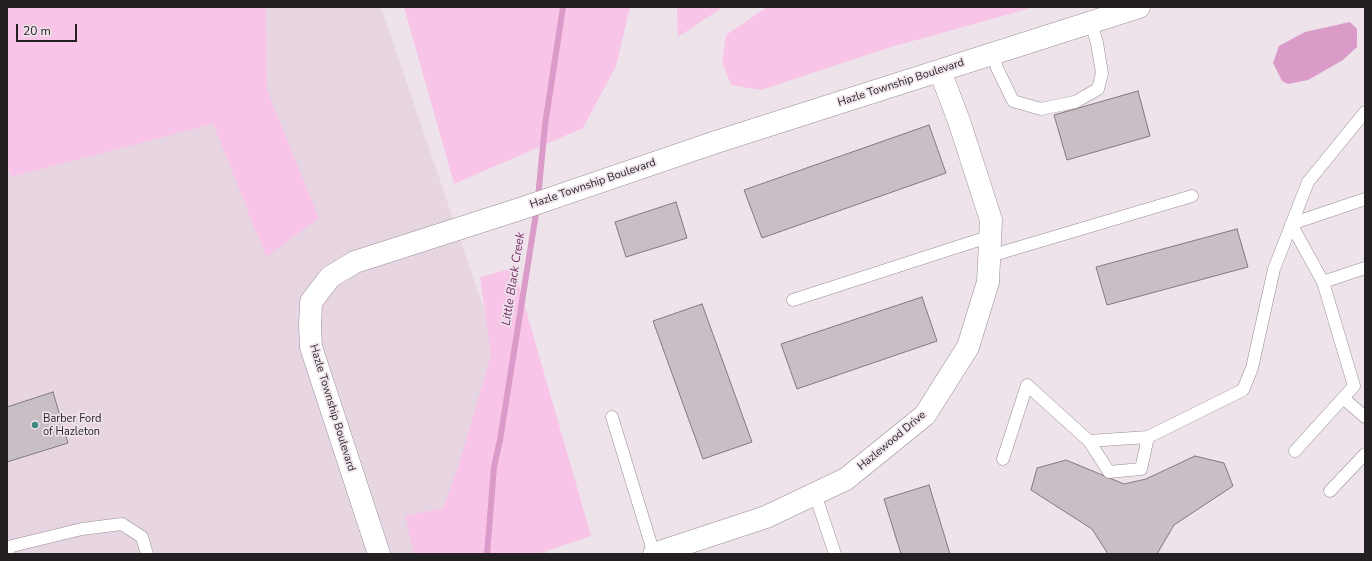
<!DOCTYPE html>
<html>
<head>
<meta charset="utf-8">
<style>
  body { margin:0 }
  #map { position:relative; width:1372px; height:561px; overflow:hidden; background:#eee3eb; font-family:"Nunito Sans",sans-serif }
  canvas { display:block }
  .frame { position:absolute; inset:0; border:8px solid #231f22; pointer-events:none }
  .scale { position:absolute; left:16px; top:24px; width:61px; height:18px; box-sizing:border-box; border:2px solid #231f22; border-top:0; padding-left:5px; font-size:12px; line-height:14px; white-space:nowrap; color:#231f22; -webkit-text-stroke:3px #eee3eb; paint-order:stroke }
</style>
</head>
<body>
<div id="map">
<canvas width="1372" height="561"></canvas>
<div class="frame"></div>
<div class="scale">20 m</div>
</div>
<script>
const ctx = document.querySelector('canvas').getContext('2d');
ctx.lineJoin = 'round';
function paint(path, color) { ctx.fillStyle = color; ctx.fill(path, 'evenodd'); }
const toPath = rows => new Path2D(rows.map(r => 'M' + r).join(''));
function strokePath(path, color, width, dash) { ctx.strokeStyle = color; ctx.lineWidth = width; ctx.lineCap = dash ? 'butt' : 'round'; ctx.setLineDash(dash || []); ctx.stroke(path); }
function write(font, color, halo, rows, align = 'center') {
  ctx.font = font + ' "Nunito Sans",sans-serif'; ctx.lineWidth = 3.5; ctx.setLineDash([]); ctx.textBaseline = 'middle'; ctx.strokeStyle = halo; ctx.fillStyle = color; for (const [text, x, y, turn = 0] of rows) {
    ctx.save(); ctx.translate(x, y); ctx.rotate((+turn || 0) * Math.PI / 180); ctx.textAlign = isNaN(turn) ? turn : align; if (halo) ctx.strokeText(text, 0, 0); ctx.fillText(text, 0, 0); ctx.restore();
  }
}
paint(toPath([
  [7,7,381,7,542,480,548,554,7,554]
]), '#e7d5e1');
paint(toPath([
  [7,7,266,7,267,90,319,218,266,257,213,124,11,177,7,165],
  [404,7,630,7,616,66,583,128,454,184],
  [677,7,723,7,678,37],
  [767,7,1035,7,891,47,761,90,731,85,722,62,726,35],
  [514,268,591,536,537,554,414,554,405,516,443,508,459,464,491,355,480,277]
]), '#f8c5e9');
paint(toPath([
  [1350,22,1357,29,1357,47,1343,60,1308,80,1288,84,1282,81,1273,63,1279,46,1305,32]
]), '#da9bc8');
strokePath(toPath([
  [538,198,545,125,563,7],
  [487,554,494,467,500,440,537,207]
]), '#da9bc8', 6);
const building = toPath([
  [1138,91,1150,136,1067,160,1054,115,1138,91],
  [929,125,946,173,762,238,744,190,929,125],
  [676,202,687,238,626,257,615,222,676,202],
  [1237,229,1248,267,1107,305,1096,267,1237,229],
  [922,297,937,341,797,389,781,344,922,297],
  [702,304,752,442,703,459,653,321,702,304],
  [53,392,68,443,7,462,7,407,53,392],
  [1195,456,1224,463,1233,486,1174,525,1157,554,1108,554,1092,529,1031,490,1037,468,1066,460,1124,484,1146,479,1195,456],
  [929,485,950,554,901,554,884,499,929,485]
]);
paint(building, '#c8bec5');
strokePath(building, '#82787f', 1);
const service = toPath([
  [993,53,997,68,1013,101,1041,109,1075,102,1098,89,1102,73,1097,43,1091,22],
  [990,256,1192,196],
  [1323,282,1365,268],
  [793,300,991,236],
  [1343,398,1365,417],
  [612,417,654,554],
  [1089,441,1148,437],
  [1295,451,1354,386,1323,282,1291,224,1365,199],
  [1003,459,1027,385,1089,441,1109,472,1141,469,1148,437,1243,390,1252,368,1274,269,1308,182,1365,112],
  [1330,491,1365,454],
  [815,494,835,554],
  [7,550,12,546,82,529,122,524,142,537,147,554]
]);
const minor = toPath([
  [654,554,766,517,846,479,925,415,968,347,988,282,991,220,959,121,940,71]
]);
const tertiary = toPath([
  [379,554,311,347,310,326,311,302,330,277,355,262,523,208,716,142,1139,7]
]);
strokePath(service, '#978d94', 13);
strokePath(minor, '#978d94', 23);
strokePath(tertiary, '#978d94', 23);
strokePath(service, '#fff', 12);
strokePath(minor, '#fff', 22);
strokePath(tertiary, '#fff', 22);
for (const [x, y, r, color] of [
  [35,425,4,"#428982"]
]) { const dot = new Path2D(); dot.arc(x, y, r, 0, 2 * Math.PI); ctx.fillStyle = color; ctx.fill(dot); strokePath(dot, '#eee3eb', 1.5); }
write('11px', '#231f22', '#eee3eb', [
  ["Hazle Township Boulevard",901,83,-18],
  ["Hazle Township Boulevard",593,184,-19],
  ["Hazle Township Boulevard",332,408,73],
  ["Hazlewood Drive",892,441,-40]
]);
write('11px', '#231f22', '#eee3eb', [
  ["Barber Ford",43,419],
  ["of Hazleton",43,432]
], 'left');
write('italic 12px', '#752c65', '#eee3eb', [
  ["Little Black Creek",514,279,-81]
]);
</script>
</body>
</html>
